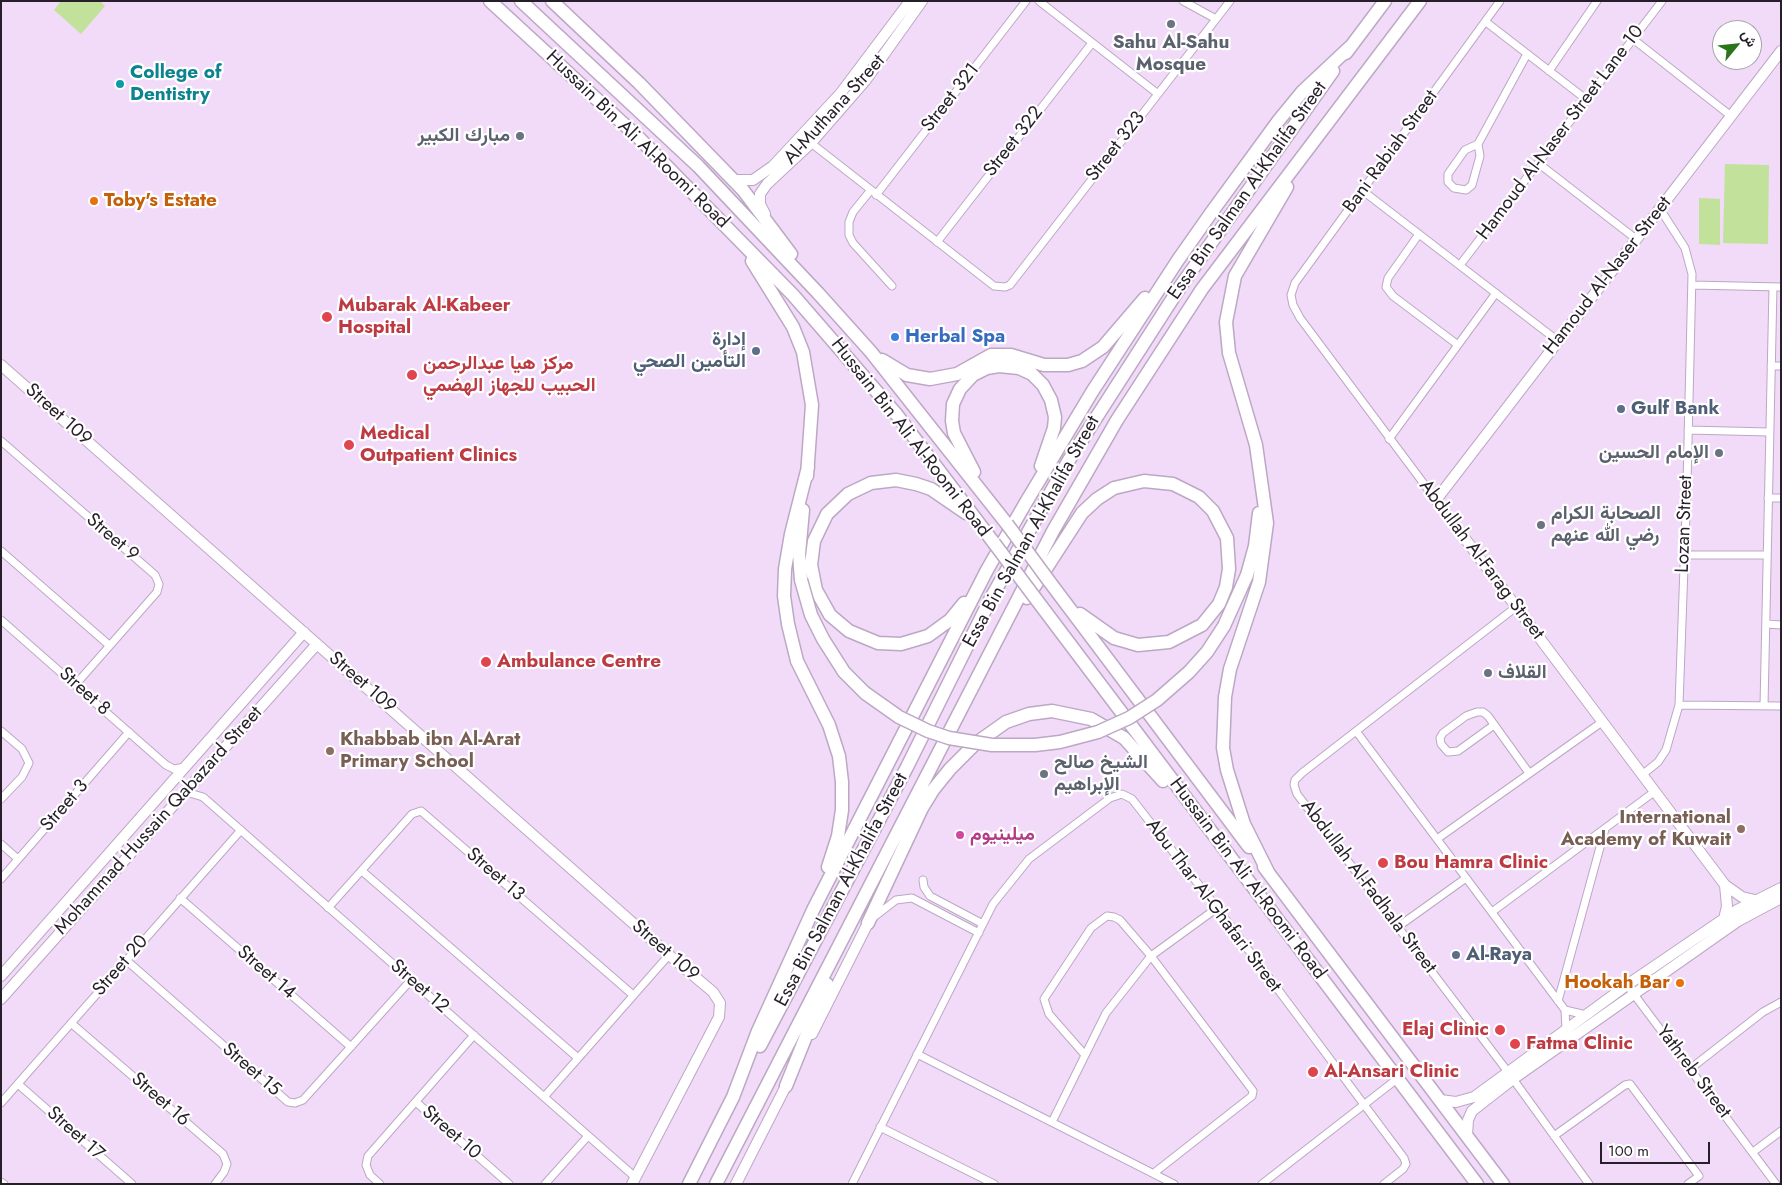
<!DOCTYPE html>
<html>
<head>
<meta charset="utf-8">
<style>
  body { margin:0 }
  #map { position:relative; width:1782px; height:1185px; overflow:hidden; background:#f1dbf8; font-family:Jost,Vazirmatn,sans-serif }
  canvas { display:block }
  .frame { position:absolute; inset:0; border:2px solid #261e29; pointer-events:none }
  .north { position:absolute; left:1712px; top:20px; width:50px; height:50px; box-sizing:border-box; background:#fff; border:1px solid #a8a5a9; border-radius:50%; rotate:62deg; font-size:14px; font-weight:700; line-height:20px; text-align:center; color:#261e29 }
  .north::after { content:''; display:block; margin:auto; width:18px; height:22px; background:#2b761c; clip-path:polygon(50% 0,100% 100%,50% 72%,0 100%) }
  .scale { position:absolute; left:1600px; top:1142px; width:110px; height:22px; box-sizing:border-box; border:2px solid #261e29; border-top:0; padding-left:6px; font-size:15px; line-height:18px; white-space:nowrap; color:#261e29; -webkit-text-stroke:4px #fff; paint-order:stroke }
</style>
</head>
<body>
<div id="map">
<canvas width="1782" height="1185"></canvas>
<div class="frame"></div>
<div class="north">ش</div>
<div class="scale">100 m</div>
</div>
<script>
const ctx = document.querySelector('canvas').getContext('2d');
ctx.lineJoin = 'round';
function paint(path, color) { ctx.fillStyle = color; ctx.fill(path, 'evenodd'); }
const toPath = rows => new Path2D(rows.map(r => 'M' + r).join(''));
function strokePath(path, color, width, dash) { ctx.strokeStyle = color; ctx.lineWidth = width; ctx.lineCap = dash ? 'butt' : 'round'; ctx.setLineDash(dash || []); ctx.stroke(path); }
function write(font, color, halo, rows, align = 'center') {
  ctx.font = font + ' Jost,Vazirmatn,sans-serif'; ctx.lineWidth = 4.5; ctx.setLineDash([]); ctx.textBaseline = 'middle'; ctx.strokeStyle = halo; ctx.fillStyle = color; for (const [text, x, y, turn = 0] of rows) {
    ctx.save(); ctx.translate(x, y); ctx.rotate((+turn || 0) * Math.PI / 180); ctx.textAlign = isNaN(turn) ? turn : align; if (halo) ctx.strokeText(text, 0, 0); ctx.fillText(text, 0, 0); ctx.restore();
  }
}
paint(toPath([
  [61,1,100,1,105,6,81,34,54,10],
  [1725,164,1769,165,1768,244,1723,243],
  [1699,198,1720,199,1720,245,1699,244]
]), '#c2e19b');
const street = toPath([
  [1039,1,1158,94],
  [1183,1,1216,19],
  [1486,22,1587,100],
  [1633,39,1731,116],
  [1549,71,1597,1],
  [811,143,994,286,1005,287,1010,285,1230,1],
  [1478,144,1480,156,1472,185,1466,190,1454,188,1448,182,1448,174,1465,150,1478,144,1527,54],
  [1538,163,1636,239],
  [870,191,853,212,849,222,849,235,853,243,892,286],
  [1363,191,1558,341],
  [876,195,1026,1],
  [1419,234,1388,278,1386,287,1393,296,1458,345],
  [937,242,1092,43],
  [1460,265,1662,1],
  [1692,285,1781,287],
  [1771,366,1781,366],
  [1688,430,1769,432],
  [1389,439,1496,293],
  [1,441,155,575,159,584,157,592,76,684],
  [1768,498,1781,498],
  [1436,500,1300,318,1293,305,1291,295,1295,283,1500,1],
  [1,551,109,645],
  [1684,555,1767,555],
  [1,620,166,765,174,769,185,767],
  [1766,624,1781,625],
  [1679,705,1781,706],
  [1764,706,1773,287],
  [1494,725,1458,751,1448,752,1441,744,1440,738,1443,733,1466,716,1477,712,1483,712,1488,716,1529,773],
  [1,731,22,749,29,763,22,777,1,799],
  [1356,731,1565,1010,1566,1029],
  [1642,775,1658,762,1666,750,1679,705,1687,484,1692,274,1685,248,1660,209],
  [186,792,203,797,635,1177],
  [1437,839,1602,722],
  [1,844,18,859],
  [362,871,578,1058],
  [1,879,129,732],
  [923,880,924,887,930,896,983,924],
  [180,898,351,1047],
  [328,908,412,814,421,811,633,995],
  [1492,912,1654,792],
  [874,917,896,900,912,898,979,933],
  [1399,926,1466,878],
  [126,960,288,1102,295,1103,303,1100,411,980],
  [1627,985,1776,1184],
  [1558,1001,1605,829],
  [1565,1010,1586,1015],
  [71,1023,223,1154,227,1164,224,1172,215,1184],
  [917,1054,1174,1184],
  [1085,1055,1049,1014,1044,999,1091,928,1107,916,1114,917,1120,920,1151,956,1253,1091,1252,1096,1154,1173],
  [1690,1069,1763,1012,1781,1002],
  [1508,1072,1297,794,1294,785,1295,780,1302,773,1516,607],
  [1513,1079,1589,1184],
  [18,1084,132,1184],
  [544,1097,669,955],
  [416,1102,509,1184],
  [1,1103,241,830],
  [1052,1122,1106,1013,1151,956,1217,908],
  [880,1127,994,1184],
  [1554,1136,1625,1085,1630,1084,1699,1176,1688,1184],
  [1753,1152,1781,1131],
  [1,1182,4,1184],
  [380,1184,370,1175,366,1165,368,1156,474,1035],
  [545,1184,588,1136],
  [852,1184,993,904,1029,859,1110,798,1122,794,1132,799,1217,908,1404,1158,1406,1164,1403,1169,1384,1184],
  [1262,1184,1397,1079]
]);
const secondary = toPath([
  [734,180,753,180,773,166,840,94,910,1],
  [765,214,760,204,760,194,767,184,811,143,865,81,922,1],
  [1,365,669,955,713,992,720,1003,719,1017,632,1184],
  [1755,900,1742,897,1725,885,1436,500,1781,51],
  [1724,919,1727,906,1725,885],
  [1,976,304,632],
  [1,999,317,644],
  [812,1034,868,923],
  [1440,1100,1456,1102,1474,1097,1627,985,1737,910,1781,888],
  [1467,1135,1468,1120,1472,1111,1513,1079,1738,921,1781,898],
  [736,1184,789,1080]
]);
const highway = toPath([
  [490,1,640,139,793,295,897,415,994,543],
  [521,1,698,166,818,293,871,352,1007,524],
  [552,1,639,83,743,190,791,254],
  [1346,53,1385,1],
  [752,261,793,327,803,352,812,405,807,476],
  [882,360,907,375,930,379,957,374,991,355,1011,355,1044,365,1068,365,1082,361,1103,347,1145,298],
  [808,467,791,534,785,569,784,596,788,624,797,661,829,725,839,756,842,782,842,810,838,836,828,867],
  [974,472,954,433,952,421,953,404,960,389,973,375,987,368,999,366,1019,368,1032,374,1043,385,1051,400,1055,417,1054,428,1041,466],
  [801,580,799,554,803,510],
  [1049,581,1249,847],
  [1027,598,1082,513,1097,499,1114,488,1144,481,1173,484,1199,497,1213,511,1227,538,1229,569,1226,587,1219,604,1202,625,1169,642,1138,645,1114,638,1080,614],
  [1036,599,1477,1184],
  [964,603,950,620,928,636,901,644,878,643,849,631,830,615,816,590,811,565,814,541,827,514,848,494,871,483,896,480,916,484,931,489,966,513],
  [1224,626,1247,575,1255,546,1259,513],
  [1264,867,1503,1184],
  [1268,872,1244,824,1227,770,1223,748,1225,697,1230,669,1259,582,1267,523,1256,445,1229,353,1226,322,1235,276,1287,187],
  [868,923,922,808,933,790,950,769,975,744,1006,722,1029,714,1052,711,1091,719,1124,738,1163,781],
  [760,1046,907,767,991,598,1069,460,1182,284,1333,71],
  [786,1086,827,984],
  [689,1184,733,1097,758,1031,813,910,987,570,1025,504,1092,392,1178,260,1211,213,1279,120,1302,92,1350,47],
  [716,1184,1053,531,1117,420,1202,289,1420,1]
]);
strokePath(street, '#bca8c4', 9);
strokePath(secondary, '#bca8c4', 12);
strokePath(highway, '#bca8c4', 15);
strokePath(street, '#fff', 7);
strokePath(secondary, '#fff', 10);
strokePath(highway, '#fff', 12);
const highwayBridge = toPath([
  [1007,524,1049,581],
  [994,543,1036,599],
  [801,580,811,615,823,639,844,672,865,693,899,717,928,731,949,738,992,745,1035,745,1060,742,1098,732,1129,718,1157,700,1189,672,1207,652,1224,626]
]);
strokePath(highwayBridge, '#bca8c4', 15, []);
strokePath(highwayBridge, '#fff', 12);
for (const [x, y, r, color] of [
  [1171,24,5,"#6b7280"],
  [120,84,5,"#0f9aa8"],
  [520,136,5,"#6b7280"],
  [94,201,5,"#e8710a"],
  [327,317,6,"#e0444e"],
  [895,337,5,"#3f7fe0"],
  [756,351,5,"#5c6f8a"],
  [412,375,6,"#e0444e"],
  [1621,409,5,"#5c6f8a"],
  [349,445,6,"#e0444e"],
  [1719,453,5,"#6b7280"],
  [1541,525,5,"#6b7280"],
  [486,662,6,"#e0444e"],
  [1488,673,5,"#6b7280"],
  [330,751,5,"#8d6e63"],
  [1044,774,5,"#6b7280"],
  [1741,829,5,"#8d6e63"],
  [960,835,5,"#d1479c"],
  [1383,863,6,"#e0444e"],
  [1456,955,5,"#5c6f8a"],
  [1680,983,5,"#e8710a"],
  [1500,1030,6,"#e0444e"],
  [1515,1044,6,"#e0444e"],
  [1313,1072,6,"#e0444e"]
]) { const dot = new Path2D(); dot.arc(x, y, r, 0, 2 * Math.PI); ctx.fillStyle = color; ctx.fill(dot); strokePath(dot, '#fff', 2); }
write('bold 19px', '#5b616d', '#fff', [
  ["Sahu Al-Sahu",1171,43,"center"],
  ["Mosque",1171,65,"center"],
  ["مبارك الكبير",510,136,"right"],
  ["الإمام الحسين",1709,453,"right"],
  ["الصحابة الكرام",1551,514],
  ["رضي الله عنهم",1551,536],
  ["القلاف",1498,673],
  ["الشيخ صالح",1054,763],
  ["الإبراهيم",1054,785]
], 'left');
write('bold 19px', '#0d838f', '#fff', [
  ["College of",130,73],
  ["Dentistry",130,95]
], 'left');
write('19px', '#261e29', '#fff', [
  ["Street 321",951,98,-52],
  ["Al-Muthana Street",835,110,-48],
  ["Hamoud Al-Naser Street Lane 10",1561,133,-53],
  ["Hussain Bin Ali Al-Roomi Road",637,140,44],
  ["Street 322",1014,142,-52],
  ["Street 323",1116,147,-52],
  ["Bani Rabiah Street",1391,152,-54],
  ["Essa Bin Salman Al-Khalifa Street",1248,191,-55],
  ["Hamoud Al-Naser Street",1608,276,-52],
  ["Street 109",58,415,42],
  ["Hussain Bin Ali Al-Roomi Road",910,438,52],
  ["Lozan Street",1685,524,-88],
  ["Essa Bin Salman Al-Khalifa Street",1032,532,-61],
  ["Street 9",112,538,41],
  ["Abdullah Al-Farag Street",1481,560,53],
  ["Street 109",362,683,41],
  ["Street 8",84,692,42],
  ["Street 3",65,806,-49],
  ["Mohammad Hussain Qabazard Street",159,821,-48],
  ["Street 13",495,875,41],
  ["Hussain Bin Ali Al-Roomi Road",1247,879,53],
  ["Abdullah Al-Fadhala Street",1368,887,53],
  ["Essa Bin Salman Al-Khalifa Street",842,890,-62],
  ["Abu Thar Al-Ghafari Street",1213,906,53],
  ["Street 109",665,951,41],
  ["Street 20",121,966,-49],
  ["Street 14",266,973,41],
  ["Street 12",419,987,41],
  ["Street 15",251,1070,41],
  ["Yathreb Street",1693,1072,53],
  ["Street 16",160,1100,41],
  ["Street 10",451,1133,41],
  ["Street 17",75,1134,42]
]);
write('bold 19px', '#c56008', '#fff', [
  ["Toby's Estate",104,201],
  ["Hookah Bar",1670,983,"right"]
], 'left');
write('bold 19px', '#be3a42', '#fff', [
  ["Mubarak Al-Kabeer",338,306],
  ["Hospital",338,328],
  ["مركز هيا عبدالرحمن",423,364],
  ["الحبيب للجهاز الهضمي",423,386],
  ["Medical",360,434],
  ["Outpatient Clinics",360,456],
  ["Ambulance Centre",497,662],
  ["Bou Hamra Clinic",1394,863],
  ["Elaj Clinic",1489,1030,"right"],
  ["Fatma Clinic",1526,1044],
  ["Al-Ansari Clinic",1324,1072]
], 'left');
write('bold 19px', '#366cbe', '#fff', [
  ["Herbal Spa",905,337]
], 'left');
write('bold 19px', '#4e5e75', '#fff', [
  ["إدارة",746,340,"right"],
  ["التأمين الصحي",746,362,"right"],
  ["Gulf Bank",1631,409],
  ["Al-Raya",1466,955]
], 'left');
write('bold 19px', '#785e54', '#fff', [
  ["Khabbab ibn Al-Arat",340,740],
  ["Primary School",340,762],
  ["International",1731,818,"right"],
  ["Academy of Kuwait",1731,840,"right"]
], 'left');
write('bold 19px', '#b23c85', '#fff', [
  ["ميلينيوم",970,835]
], 'left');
</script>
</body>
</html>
